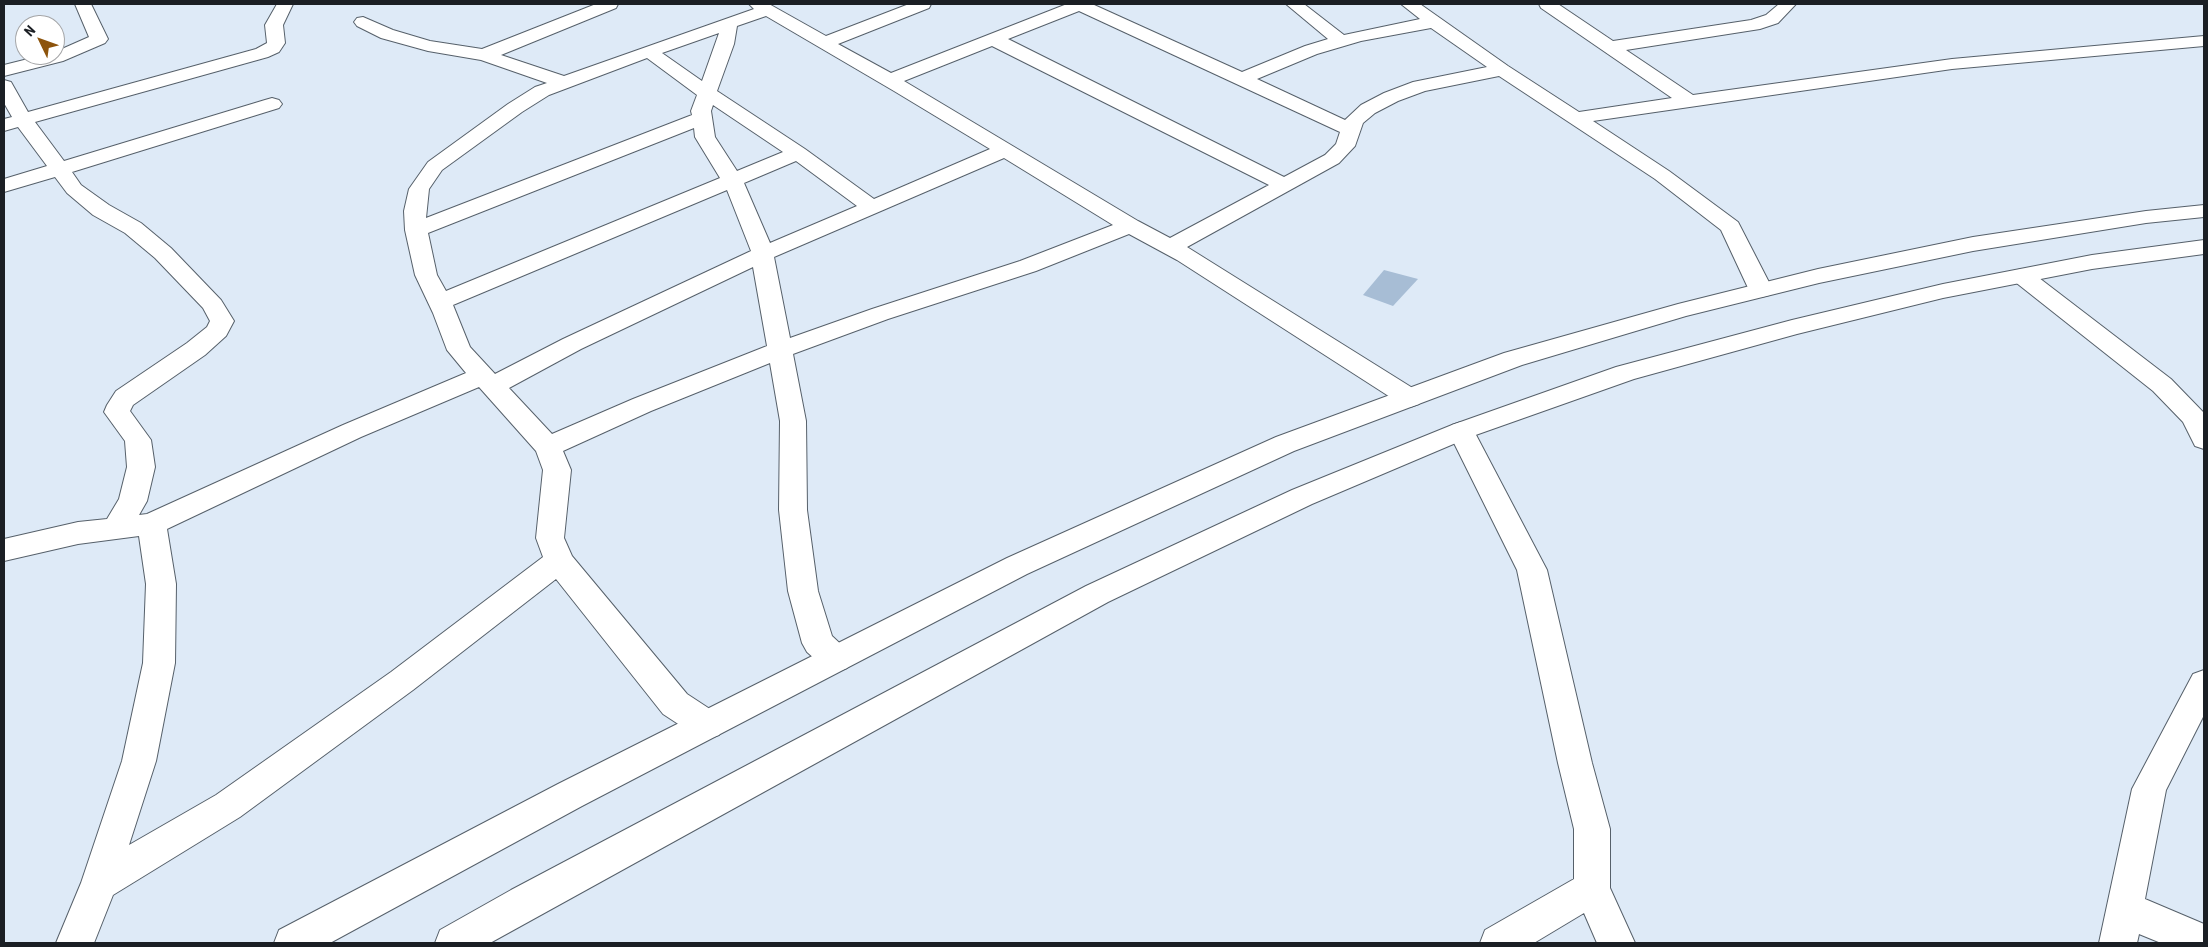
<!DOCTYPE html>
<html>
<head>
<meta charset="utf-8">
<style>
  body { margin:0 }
  #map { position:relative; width:2208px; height:947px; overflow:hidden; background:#deeaf7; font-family:"Roboto Condensed",sans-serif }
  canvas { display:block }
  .frame { position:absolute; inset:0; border:5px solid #1b1f24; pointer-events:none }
  .north { position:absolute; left:15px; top:15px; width:50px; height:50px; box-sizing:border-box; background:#fff; border:1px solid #a4a5a7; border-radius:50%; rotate:312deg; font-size:14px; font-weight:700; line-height:20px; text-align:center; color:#1b1f24 }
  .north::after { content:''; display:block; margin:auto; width:18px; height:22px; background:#8d540c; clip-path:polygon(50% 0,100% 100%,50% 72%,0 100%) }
</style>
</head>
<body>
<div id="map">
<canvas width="2208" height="947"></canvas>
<div class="frame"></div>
<div class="north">N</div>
</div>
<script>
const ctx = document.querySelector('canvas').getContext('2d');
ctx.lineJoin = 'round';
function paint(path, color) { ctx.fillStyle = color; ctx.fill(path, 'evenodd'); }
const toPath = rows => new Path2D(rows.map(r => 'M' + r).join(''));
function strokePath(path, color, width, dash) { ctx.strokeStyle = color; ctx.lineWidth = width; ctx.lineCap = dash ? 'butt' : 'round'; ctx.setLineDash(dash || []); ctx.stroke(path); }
paint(toPath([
  [1384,270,1418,279,1393,306,1363,295]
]), '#a7bdd5');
const minor = toPath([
  [75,4,91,4,108,39,105,43,63,61,4,76,4,65,44,55,55,55,55,52,89,37,75,4],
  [277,4,293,4,283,25,285,43,279,52,268,57,35,122,64,161,265,100,272,98,279,100,282,104,279,108,72,172,81,185,109,205,141,223,171,248,221,300,234,321,226,336,205,355,133,405,130,411,151,440,155,467,147,501,139,515,147,514,343,425,466,373,447,350,433,313,415,275,405,230,404,211,409,189,428,162,508,104,535,87,547,83,481,60,428,51,381,38,357,26,354,22,357,18,363,17,393,30,430,41,482,49,596,4,618,4,616,8,501,55,564,76,754,9,749,4,769,4,826,36,909,4,931,4,929,8,838,44,891,73,1067,4,1092,4,1242,72,1305,46,1328,39,1286,4,1304,4,1344,35,1420,19,1401,4,1420,4,1508,66,1579,112,1672,98,1541,8,1539,4,1558,4,1613,41,1751,20,1766,15,1779,4,1796,4,1778,23,1760,29,1626,50,1693,95,1952,59,2204,36,2204,46,1952,69,1593,121,1669,171,1738,222,1773,290,1769,295,1761,297,1753,295,1749,290,1721,230,1655,179,1499,76,1425,91,1398,101,1375,113,1363,123,1355,146,1339,163,1187,247,1419,392,1423,398,1419,404,1410,407,1401,404,1177,260,1129,234,1036,271,888,319,793,354,806,421,807,510,818,591,832,636,847,650,852,659,847,668,836,672,825,668,807,652,802,643,788,591,779,510,780,421,770,363,651,411,563,451,571,470,564,538,572,556,687,694,719,715,724,725,719,735,707,739,695,735,663,714,556,579,413,690,240,817,113,895,94,943,56,943,81,883,122,761,143,663,146,584,139,536,78,544,4,561,4,539,78,522,107,519,119,499,127,467,125,441,104,412,107,405,116,391,187,343,207,327,210,321,203,308,155,258,125,233,93,215,67,193,55,177,4,192,4,179,47,166,18,127,4,131,4,119,12,117,4,103,4,80,11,82,28,112,256,49,267,43,265,25,277,4],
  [1079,11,1340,132,1336,144,1325,155,1284,177,1008,39,1079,11],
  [766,16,894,91,990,149,874,199,805,149,717,91,734,44,737,26,766,16],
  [1431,28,1487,67,1413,82,1384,93,1361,105,1345,120,1257,79,1317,54,1361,41,1431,28],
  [719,33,702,81,662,53,719,33],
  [992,46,1269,185,1170,238,1138,221,904,81,992,46],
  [647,58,697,95,691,111,692,115,426,218,429,189,442,170,522,112,549,95,647,58],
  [713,105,783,152,737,171,715,137,711,111,713,105],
  [694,128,695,137,720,178,446,291,437,275,428,233,694,128],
  [1004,158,1113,225,1020,261,872,309,790,338,774,257,1004,158],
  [796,161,857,206,770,243,744,183,796,161],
  [727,190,751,251,563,339,495,374,470,347,453,305,727,190],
  [753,267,767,346,633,399,552,434,509,388,581,349,753,267],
  [479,387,536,451,543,470,536,538,543,557,391,672,216,795,129,845,156,761,175,663,176,584,167,529,361,437,479,387],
  [2022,269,2030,271,2171,379,2204,413,2204,449,2195,446,2183,422,2153,391,2014,281,2011,276,2014,271,2022,269],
  [1461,422,1470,425,1474,431,1547,570,1592,763,1610,829,1610,888,1635,943,1597,943,1584,913,1534,943,1480,943,1485,930,1574,879,1574,829,1558,763,1517,570,1448,431,1452,425,1461,422],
  [2204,670,2204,715,2166,790,2145,899,2204,924,2204,943,2161,943,2139,934,2137,943,2099,943,2132,789,2193,674,2204,670]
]);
const primary = toPath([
  [2204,205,2204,217,2146,223,1973,251,1819,283,1686,316,1522,365,1294,451,1027,574,582,806,330,943,274,943,279,930,558,784,1007,558,1276,437,1504,353,1678,304,1818,269,1973,237,2146,211,2204,205],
  [2204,240,2204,254,2092,269,1943,298,1797,334,1634,379,1470,437,1312,504,1108,602,490,943,435,943,440,930,511,890,1086,586,1292,490,1452,425,1616,367,1792,320,1943,284,2092,255,2204,240]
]);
strokePath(minor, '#56606a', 2);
strokePath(primary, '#56606a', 2);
paint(minor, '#fff');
paint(primary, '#fff');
</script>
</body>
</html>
